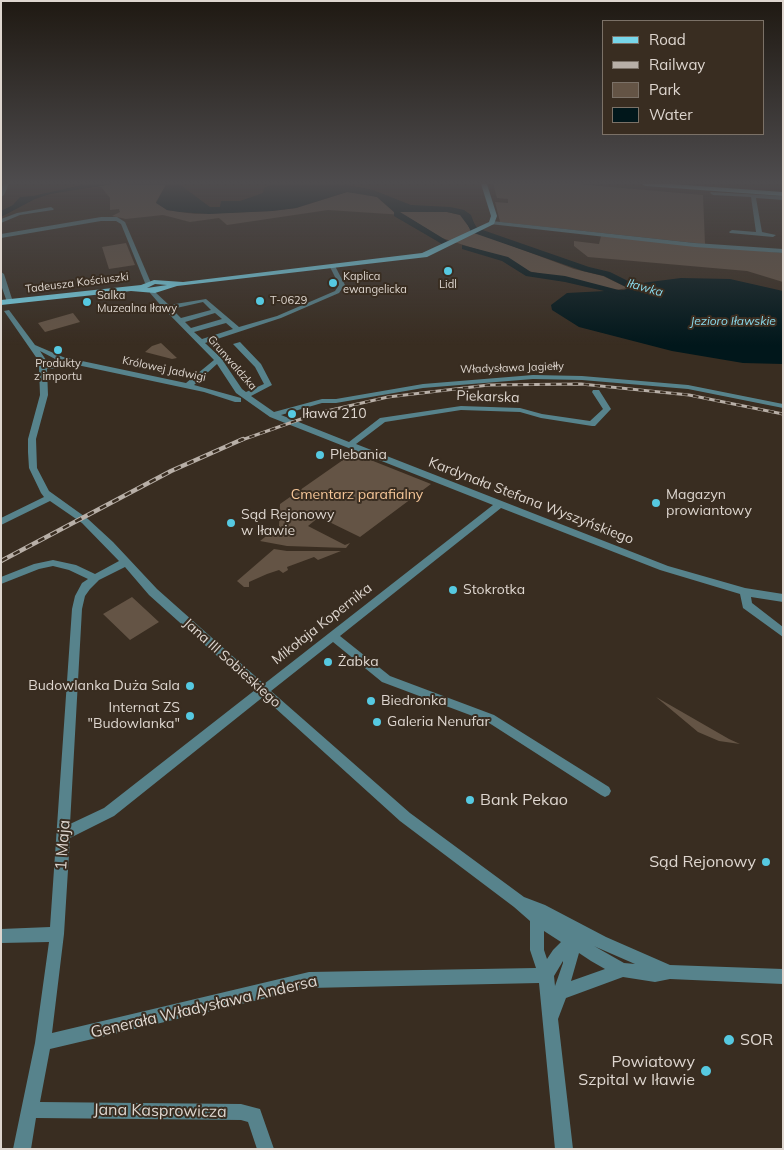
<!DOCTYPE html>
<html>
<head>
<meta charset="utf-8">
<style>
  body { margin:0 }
  #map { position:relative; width:784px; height:1150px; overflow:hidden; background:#392d21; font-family:Mulish,sans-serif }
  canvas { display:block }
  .frame { position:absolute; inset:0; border:2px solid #ded6cf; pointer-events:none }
  .legend { position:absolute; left:602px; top:20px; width:162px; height:115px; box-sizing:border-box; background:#392d21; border:1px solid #7b7167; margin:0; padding:6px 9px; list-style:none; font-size:15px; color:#ded6cf }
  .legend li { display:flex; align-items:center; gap:10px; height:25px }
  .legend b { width:25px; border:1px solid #7b7167 }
</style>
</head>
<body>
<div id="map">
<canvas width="784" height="1150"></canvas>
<div class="frame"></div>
<ul class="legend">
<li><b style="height:6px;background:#77d6ea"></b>Road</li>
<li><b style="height:6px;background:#b8afa7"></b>Railway</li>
<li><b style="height:14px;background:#645445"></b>Park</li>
<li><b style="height:14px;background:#01171b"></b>Water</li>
</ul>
</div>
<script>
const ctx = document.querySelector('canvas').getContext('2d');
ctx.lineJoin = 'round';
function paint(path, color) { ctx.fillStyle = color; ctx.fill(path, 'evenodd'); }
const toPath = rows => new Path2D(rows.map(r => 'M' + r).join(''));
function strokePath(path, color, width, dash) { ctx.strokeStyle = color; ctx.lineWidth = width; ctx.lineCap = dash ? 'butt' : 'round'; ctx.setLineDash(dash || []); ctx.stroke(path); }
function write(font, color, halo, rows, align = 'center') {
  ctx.font = font + ' Mulish,sans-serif'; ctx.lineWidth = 4; ctx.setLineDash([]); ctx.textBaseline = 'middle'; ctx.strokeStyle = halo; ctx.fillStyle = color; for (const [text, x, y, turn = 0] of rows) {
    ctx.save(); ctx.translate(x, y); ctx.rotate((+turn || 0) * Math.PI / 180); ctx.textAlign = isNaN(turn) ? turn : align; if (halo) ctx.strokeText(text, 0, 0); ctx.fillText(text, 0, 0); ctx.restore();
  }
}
paint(toPath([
  [112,184,166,185,156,202,167,210,195,214,272,211,296,208,347,192,368,194,377,197,394,212,447,212,461,215,472,231,574,269,603,276,628,288,615,290,528,271,504,258,442,238,404,215,328,210,227,225,219,218,190,222,163,215,126,219,112,216,120,212,119,209,110,210,110,198,101,187,90,188],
  [493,184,579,184,703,195,705,244,500,222,495,202,508,203,508,199,497,198],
  [601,236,783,253,783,282,747,271,588,257,574,246,574,241,599,244],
  [126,243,135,265,109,269,102,247],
  [73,313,80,322,45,332,38,323],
  [161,343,177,358,172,359,145,352,152,346],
  [353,453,431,484,360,537,319,517,308,526,345,545,350,543,346,548,287,546,260,541,279,526,280,504],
  [274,549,287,551,341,551,318,560,314,557,287,567,288,570,283,573,279,570,267,574,249,582,249,587,244,587,237,581],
  [132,597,159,622,130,640,103,614],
  [656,697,729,739,740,744,719,741,698,732]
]), '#645445');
paint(toPath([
  [87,184,112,184,50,194,35,199,1,217,1,211,13,205,20,197,33,196],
  [162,184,179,184,210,207,220,207,221,201,240,201,263,193,264,188,273,184,347,185,373,190,411,205,450,207,464,210,471,215,476,229,472,231,460,215,447,212,394,212,377,197,347,192,296,208,272,211,209,214,180,212,167,210,156,203,166,185],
  [681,278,730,279,783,291,783,364,743,363,672,351,579,327,552,310,551,305,567,293,624,290,642,283]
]), '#01171b');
paint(toPath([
  [394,212,400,212,449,242,442,244,394,216,394,212],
  [464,216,470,216,477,228,589,267,610,272,636,285,654,291,650,294,630,289,604,276,583,271,471,232,464,216],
  [462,245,508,257,531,272,565,276,634,294,630,297,565,282,526,276,502,261,462,249,462,245]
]), '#01171b');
paint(toPath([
  [3,184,9,184,4,195,1,197,1,189,3,184],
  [711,192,783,196,783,200,756,198,762,232,776,235,773,237,730,233,729,232,732,230,756,232,751,197,713,195,710,193,711,192],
  [51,207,54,209,53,210,20,215,1,223,1,219,17,213,51,207],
  [101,217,117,217,125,222,151,283,150,284,145,283,121,224,116,221,101,221,1,238,1,234,101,217],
  [492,221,695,243,783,249,783,253,695,247,490,224,490,222,492,221],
  [331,266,335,266,345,285,339,293,281,318,205,343,221,358,242,389,246,392,264,384,255,367,233,344,240,342,261,364,272,385,251,396,274,412,322,399,336,399,423,384,533,375,582,376,688,385,783,404,783,408,688,389,582,380,533,379,423,388,336,403,322,403,281,415,349,442,380,418,461,406,520,408,542,414,590,421,603,409,592,392,593,390,599,390,611,409,595,426,592,426,541,418,520,412,461,410,385,422,356,444,668,566,745,588,783,594,783,602,751,597,752,603,783,627,783,637,743,608,740,594,660,570,501,508,340,636,390,676,494,715,609,787,611,791,609,795,605,797,601,795,486,721,382,682,333,642,271,691,410,813,524,897,545,905,606,937,670,965,783,969,783,984,670,979,655,982,623,977,566,998,558,1019,573,1149,555,1149,539,983,309,988,50,1049,40,1102,241,1104,260,1109,274,1149,257,1149,248,1122,241,1120,36,1118,31,1149,13,1149,35,1043,49,942,1,943,1,929,50,927,72,609,75,596,82,583,88,579,69,570,53,566,39,569,1,584,1,577,34,564,53,560,76,565,95,574,119,561,82,523,50,501,1,525,1,518,44,497,41,493,29,468,28,452,28,439,40,395,39,368,35,364,38,360,4,311,9,310,35,345,63,357,186,383,214,360,164,309,150,293,150,291,154,291,169,305,206,299,239,327,277,316,335,291,339,285,330,267,331,266],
  [203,302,211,310,181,318,172,309,203,302],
  [215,313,222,319,191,328,185,322,215,313],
  [226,323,233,329,202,339,194,332,226,323],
  [40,351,57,360,54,364,45,365,43,364,46,360,40,351],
  [63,362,204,392,235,402,241,402,241,398,194,385,217,364,236,393,270,417,493,505,264,684,157,589,113,542,88,519,49,491,37,468,36,439,48,395,47,369,59,368,63,362],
  [125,567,149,595,255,690,104,808,70,824,82,609,85,596,90,589,99,580,125,567],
  [263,697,400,821,514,907,530,921,530,950,536,968,309,972,52,1033,64,934,70,838,114,816,263,697],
  [544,931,561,942,553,950,547,959,544,950,544,931],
  [594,946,596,947,635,964,624,963,594,946],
  [579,953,591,961,605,969,571,981,579,953],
  [563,961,563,963,555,986,554,976,563,961],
  [1,272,4,274,13,302,12,303,7,302,1,285,1,272]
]), '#57838c');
paint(toPath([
  [481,184,487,184,497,216,494,224,427,257,177,286,155,293,131,291,1,305,1,300,141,285,154,280,183,282,422,253,489,222,491,216,481,184],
  [155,284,167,285,147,288,155,284],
  [642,184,672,184,783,192,783,196,645,186,642,184]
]), '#77d6ea');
const railFar1 = toPath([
  [239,441,318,413,388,397,489,385,581,384,689,395,783,414]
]);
const rail = toPath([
  [1,561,171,471,243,439]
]);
strokePath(railFar1, '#b8afa7', 3);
strokePath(rail, '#b8afa7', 4.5);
strokePath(railFar1, '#392d21', 2, [5.5]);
strokePath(rail, '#392d21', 2.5, [7]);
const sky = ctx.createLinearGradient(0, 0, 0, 345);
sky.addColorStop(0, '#1f1912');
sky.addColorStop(0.53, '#4e4c4e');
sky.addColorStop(1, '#4e4c4e00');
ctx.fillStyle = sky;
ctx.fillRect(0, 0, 784, 345);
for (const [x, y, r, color] of [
  [448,271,5,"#56c9e1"],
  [333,283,5,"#56c9e1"],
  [260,301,5,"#56c9e1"],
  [87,302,5,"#56c9e1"],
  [58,350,5,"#56c9e1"],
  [292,414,5,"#56c9e1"],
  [320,455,5,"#56c9e1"],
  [656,503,5,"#56c9e1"],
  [231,523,5,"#56c9e1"],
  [453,590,5,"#56c9e1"],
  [328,662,5,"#56c9e1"],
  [190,686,5,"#56c9e1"],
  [371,701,5,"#56c9e1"],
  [190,716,5,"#56c9e1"],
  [377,722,5,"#56c9e1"],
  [470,800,5,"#56c9e1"],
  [766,862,5,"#56c9e1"],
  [729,1040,6,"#56c9e1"],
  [706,1071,6,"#56c9e1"]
]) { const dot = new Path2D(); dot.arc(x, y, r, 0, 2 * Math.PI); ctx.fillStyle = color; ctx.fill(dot); strokePath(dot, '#392d21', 2); }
write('11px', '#ded6cf', '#392d21', [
  ["Kaplica",343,277],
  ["ewangelicka",343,290],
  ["Lidl",448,285,"center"],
  ["Salka",97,296],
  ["Muzealna Iławy",97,309],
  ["T-0629",270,301],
  ["Produkty",58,364,"center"],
  ["z importu",58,377,"center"]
], 'left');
write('11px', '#ded6cf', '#392d21', [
  ["Tadeusza Kościuszki",77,283,-7],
  ["Grunwaldzka",232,363,49],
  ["Władysława Jagiełły",512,368,-2],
  ["Królowej Jadwigi",164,369,12]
]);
write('italic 12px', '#89d8ea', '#392d21', [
  ["Iławka",645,288,16],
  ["Jezioro Iławskie",733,321]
]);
write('14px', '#ded6cf', '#392d21', [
  ["Piekarska",488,397,2],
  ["Kardynała Stefana Wyszyńskiego",531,501,21],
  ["Mikołaja Kopernika",322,624,-38],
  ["Jana III Sobieskiego",232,663,42]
]);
write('14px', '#ded6cf', '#392d21', [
  ["Iława 210",302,414],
  ["Plebania",330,455],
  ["Magazyn",666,495],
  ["prowiantowy",666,511],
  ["Sąd Rejonowy",241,515],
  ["w Iławie",241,531],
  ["Stokrotka",463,590],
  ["Żabka",338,662],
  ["Budowlanka Duża Sala",180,686,"right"],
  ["Biedronka",381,701],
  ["Internat ZS",180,708,"right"],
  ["\"Budowlanka\"",180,724,"right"],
  ["Galeria Nenufar",387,722]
], 'left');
write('14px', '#f7c799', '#392d21', [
  ["Cmentarz parafialny",357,495]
]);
write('16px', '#ded6cf', '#392d21', [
  ["Bank Pekao",480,800],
  ["Sąd Rejonowy",756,862,"right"],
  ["SOR",740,1040],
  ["Powiatowy",695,1062,"right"],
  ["Szpital w Iławie",695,1080,"right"]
], 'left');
write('16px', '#ded6cf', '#392d21', [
  ["1 Maja",63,845,-86],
  ["Generała Władysława Andersa",204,1007,-13],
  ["Jana Kasprowicza",160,1111,1]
]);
</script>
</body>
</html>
